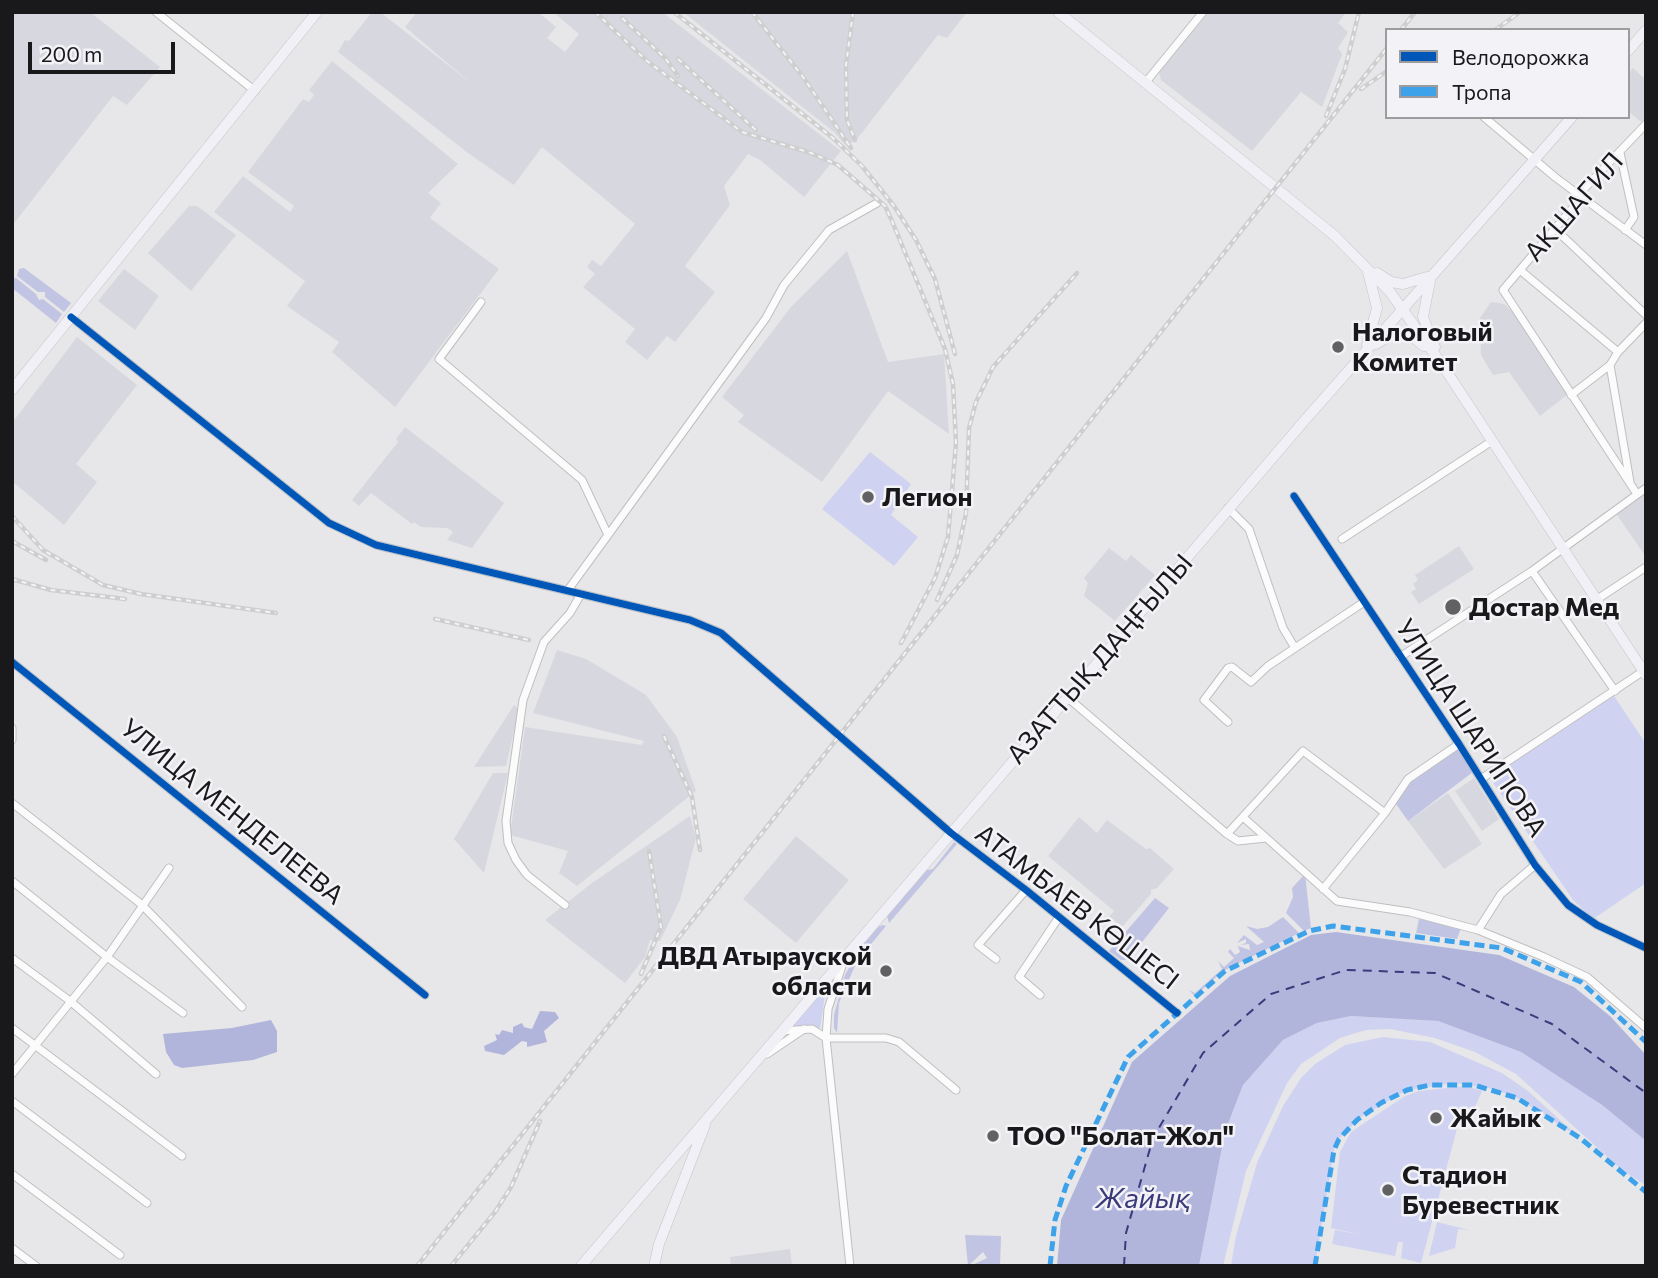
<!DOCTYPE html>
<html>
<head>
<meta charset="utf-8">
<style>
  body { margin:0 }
  #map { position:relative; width:1658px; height:1278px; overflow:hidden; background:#e7e7e9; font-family:Commissioner,sans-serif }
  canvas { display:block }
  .frame { position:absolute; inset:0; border:14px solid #19191b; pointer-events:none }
  .legend { position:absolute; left:1385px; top:28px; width:245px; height:91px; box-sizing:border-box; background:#f3f3f7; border:2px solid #9c9c9f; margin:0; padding:9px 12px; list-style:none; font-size:21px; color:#19191b }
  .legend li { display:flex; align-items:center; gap:14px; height:35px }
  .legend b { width:35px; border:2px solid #9c9c9f }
  .scale { position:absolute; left:28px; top:42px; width:147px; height:32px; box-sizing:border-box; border:4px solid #19191b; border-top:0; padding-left:9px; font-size:21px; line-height:24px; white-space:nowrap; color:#19191b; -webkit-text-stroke:5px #f3f3f7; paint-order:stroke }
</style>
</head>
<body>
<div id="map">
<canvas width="1658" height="1278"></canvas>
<div class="frame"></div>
<ul class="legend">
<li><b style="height:9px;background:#0057b8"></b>Велодорожка</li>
<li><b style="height:9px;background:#3da2ea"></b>Тропа</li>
</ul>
<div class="scale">200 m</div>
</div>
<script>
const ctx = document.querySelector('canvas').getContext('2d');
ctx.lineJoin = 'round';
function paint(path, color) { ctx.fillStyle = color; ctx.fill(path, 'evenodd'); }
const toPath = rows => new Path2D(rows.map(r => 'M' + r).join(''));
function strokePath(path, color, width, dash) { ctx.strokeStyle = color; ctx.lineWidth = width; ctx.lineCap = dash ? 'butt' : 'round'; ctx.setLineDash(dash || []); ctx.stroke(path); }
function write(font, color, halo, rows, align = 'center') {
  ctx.font = font + ' Commissioner,sans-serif'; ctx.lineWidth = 5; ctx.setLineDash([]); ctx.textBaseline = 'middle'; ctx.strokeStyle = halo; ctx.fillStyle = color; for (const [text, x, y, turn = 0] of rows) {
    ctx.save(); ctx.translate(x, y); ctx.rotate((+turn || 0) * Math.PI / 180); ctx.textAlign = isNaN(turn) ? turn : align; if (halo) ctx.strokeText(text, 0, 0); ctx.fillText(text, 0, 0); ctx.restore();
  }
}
paint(toPath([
  [12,12,90,12,160,67,127,105,113,96,12,226],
  [372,12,380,12,472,84,405,27,417,12,538,12,556,27,547,38,565,52,579,34,553,12,662,12,841,151,804,197,760,160,748,154,724,186,730,205,685,266,715,292,675,342,667,336,647,360,625,342,635,329,583,287,595,274,587,267,592,260,601,266,635,224,542,147,514,185,468,153,338,52,345,40,349,41],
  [683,12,967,12,947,38,938,35,857,139,846,146,834,132],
  [1209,12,1345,14,1338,23,1348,32,1338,48,1342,54,1322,107,1301,92,1252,151,1161,80,1159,72],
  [332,61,458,164,428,193,441,203,430,218,499,269,395,407,332,352,339,342,287,306,305,281,214,212,243,176,290,212,294,206,248,172,303,99,309,102,314,95,309,90],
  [1633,68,1646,80,1646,117,1641,122,1628,111,1628,74],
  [189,206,197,206,236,235,191,291,148,253],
  [847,251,888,362,944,354,949,434,888,391,822,482,738,422,744,415,722,397,791,307],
  [124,269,159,296,135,330,98,301],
  [1491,302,1504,304,1519,318,1568,394,1540,416,1509,372,1493,375,1481,355,1480,318],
  [77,337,137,385,76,464,97,482,64,525,12,481,12,423],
  [405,427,504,503,472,548,447,540,453,532,447,528,421,527,414,522,412,524,371,493,359,506,352,500,398,442,396,439],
  [1646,491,1646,557,1615,512],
  [1459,546,1474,569,1419,604,1411,592,1416,589,1413,584,1418,580,1415,575],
  [1109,548,1126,561,1131,555,1155,575,1115,621,1084,596,1088,583,1084,578],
  [557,650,586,659,646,695,677,737,696,791,577,886,559,873,568,851,510,835,525,727,642,745,644,741,533,713],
  [514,705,519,709,506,766,474,767],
  [493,773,508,773,484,873,454,839],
  [1474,778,1499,819,1482,831,1455,791],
  [1448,793,1482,844,1444,869,1408,821],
  [690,816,696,838,680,900,660,941,650,940,645,957,625,983,545,920,592,883],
  [1079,817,1097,833,1107,820,1146,849,1150,848,1174,869,1157,888,1151,890,1151,894,1122,927,1109,916,1114,911,1048,856],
  [796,836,849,880,796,943,743,899],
  [790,1249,792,1266,731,1266,730,1257]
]), '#d7d8df');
paint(toPath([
  [870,452,911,484,891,515,918,537,894,566,822,509],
  [1614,696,1646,744,1646,883,1593,919,1573,900,1490,778],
  [826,988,820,1028,793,1026],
  [1351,1016,1438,1021,1521,1052,1602,1105,1646,1141,1646,1185,1623,1171,1516,1074,1475,1052,1435,1038,1390,1029,1366,1030,1340,1038,1301,1064,1287,1083,1246,1171,1223,1266,1199,1266,1225,1132,1243,1085,1283,1040,1317,1023],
  [1383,1037,1430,1042,1502,1073,1528,1091,1580,1138,1517,1098,1494,1089,1455,1083,1407,1090,1361,1117,1339,1139,1334,1150,1315,1266,1231,1266,1236,1236,1257,1163,1283,1106,1301,1078,1315,1064,1345,1045],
  [1466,1086,1482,1091,1465,1129,1458,1125,1421,1263,1401,1258,1403,1242,1398,1242,1395,1256,1332,1244,1335,1230,1362,1235,1331,1228,1340,1152,1351,1132,1405,1096,1419,1091],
  [1437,1222,1469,1230,1458,1229,1455,1248,1429,1256]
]), '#cfd2f0');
paint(toPath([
  [24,268,71,303,64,312,45,297,45,292,38,292,17,276,19,269],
  [16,278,36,294,39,300,43,299,62,314,56,323,12,288,12,279],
  [1458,749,1473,772,1408,821,1396,804,1396,798,1410,783],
  [954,842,957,844,889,923,887,916,927,870,933,869],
  [1305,874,1311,928,1304,931,1286,913,1293,897,1292,888],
  [1155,898,1169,908,1128,960,1121,960,1109,951],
  [1283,917,1299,933,1223,971,1195,996,1189,990,1195,993,1222,969,1218,961,1224,967,1234,958,1228,952,1230,949,1235,955,1240,952,1238,946,1250,950,1249,944,1240,945,1246,943,1246,939,1237,943,1244,935,1257,945,1264,942,1246,926,1257,929,1268,927],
  [1419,919,1461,928,1457,939,1416,933],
  [883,925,886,926,857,961,839,1003,837,1033,834,1028,834,1015,845,975,858,951,878,927],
  [965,1235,1001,1236,1000,1266,970,1266,987,1258,983,1252,968,1266]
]), '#c2c4e3');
paint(toPath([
  [1336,932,1499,955,1574,987,1610,1016,1646,1055,1646,1141,1602,1105,1521,1052,1438,1021,1351,1016,1317,1023,1283,1040,1243,1085,1225,1132,1199,1266,1057,1266,1061,1220,1132,1062,1230,976,1311,935],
  [540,1011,555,1012,559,1018,544,1031,547,1042,527,1047,527,1042,522,1041,504,1055,485,1051,484,1046,497,1040,495,1034,499,1035,502,1030,513,1033,513,1027,522,1023,524,1027,532,1029],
  [271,1020,277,1031,277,1052,253,1060,182,1068,174,1065,166,1052,163,1034,232,1028]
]), '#b2b5db');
strokePath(toPath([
  [1124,1266,1126,1233,1153,1138,1203,1053,1271,994,1346,970,1435,973,1552,1024,1646,1093]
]), '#3b3a7b', 2, [9, 7]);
const minor = toPath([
  [156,12,255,91],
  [1146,82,1203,12],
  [1484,117,1555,177,1646,245],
  [1620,153,1634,217,1625,230],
  [1555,229,1646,315],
  [1520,270,1618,352],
  [481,302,439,359,582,480,608,535],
  [71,317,329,523,376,545,690,620,721,633,951,833,1026,890,1177,1013],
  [1610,365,1630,482],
  [1571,395,1610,365,1618,352,1646,323],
  [1637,494,1503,290,1581,198,1584,189,1646,124],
  [1294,496,1459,744,1535,865,1568,905,1597,925,1646,948],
  [1228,508,1249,529,1283,628,1295,648],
  [1342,539,1492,441],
  [1532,571,1615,691],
  [568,590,766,318,784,285,829,230,877,203],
  [1596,600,1646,567],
  [1400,657,1532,571,1646,488],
  [12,662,425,995],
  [1067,697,1227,834,1238,841,1266,838],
  [1228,722,1204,700,1228,668,1232,667,1251,682,1268,666,1364,602],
  [12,728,12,740],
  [1481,779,1645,670],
  [12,803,141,904,242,1007],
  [1243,817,1337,901,1410,912,1478,930,1544,957,1587,977,1646,1028],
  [1227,834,1303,751,1385,813,1408,779,1459,744],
  [12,881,107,957,183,1013],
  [1323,889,1385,813],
  [565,905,527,875,516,860,508,843,506,821,523,700,544,642,570,613,581,594],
  [1478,930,1501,894,1535,865],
  [12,958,70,1001,156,1074],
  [996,959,978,945,1026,890],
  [843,963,828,1009,826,1038,850,1266],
  [1040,995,1019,977,1059,917],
  [12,1028,182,1156],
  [781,1031,812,1029,826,1038],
  [826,1038,886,1038,899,1042,956,1090],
  [767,1054,804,1029],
  [12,1074,107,957,169,868],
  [12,1101,147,1203],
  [12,1174,120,1255],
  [12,1248,36,1266]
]);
const major = toPath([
  [1058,12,1335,236,1390,292,1443,366,1646,675],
  [1628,51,1646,30],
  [1377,273,1391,282,1403,284,1427,277],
  [1430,281,1423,317,1435,347],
  [1376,344,1390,336,1409,334,1424,346],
  [1367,345,1377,308,1368,272],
  [12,390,317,12],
  [581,1266,1305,420,1572,117],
  [654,1266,659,1244,705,1125]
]);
strokePath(minor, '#bfbfc1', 9);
strokePath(major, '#c4c4c5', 11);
strokePath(minor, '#fbfbfc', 7);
strokePath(major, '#f0f0f6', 10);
const rail = toPath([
  [595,12,647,61,742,132,811,153,838,165,885,206,892,221,945,349,953,384,956,443,948,537,935,578,901,643],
  [674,12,833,138,862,166,894,206,916,240,935,279,955,354],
  [752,12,803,77,851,148],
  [853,12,846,65,847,120,855,140],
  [622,18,665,58,678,76],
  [1401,30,1415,12],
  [1495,30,1520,12],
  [678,59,756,130],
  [1361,89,1387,71],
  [1326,116,1345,69,1359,12],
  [12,516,43,550,103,585,141,594,276,613],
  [12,541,46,560],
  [12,579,51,590,125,599],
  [937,600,957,555,966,513,969,428,976,402,993,367,1077,273],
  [435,619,529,640],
  [664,736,692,797,700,850],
  [641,974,661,927,649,851],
  [417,1266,1387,48],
  [451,1266,495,1212,511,1187,540,1121]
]);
strokePath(rail, '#cececf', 4.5);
strokePath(rail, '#f3f3f7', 2, [5]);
strokePath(toPath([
  [1050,1266,1055,1220,1066,1186,1128,1057,1225,971,1309,931,1333,926,1502,948,1581,982,1646,1042],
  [1315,1266,1334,1150,1339,1139,1357,1120,1381,1103,1407,1090,1430,1085,1474,1085,1517,1098,1580,1138,1646,1192]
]), '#3da2ea', 5, [10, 5]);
strokePath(toPath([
  [71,317,329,523,376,545,690,620,721,633,951,833,1026,890,1177,1013],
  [1294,496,1459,744,1535,865,1568,905,1597,925,1646,948],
  [12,662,425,995]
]), '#0057b8', 7);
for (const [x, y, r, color] of [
  [1338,347,7,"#616163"],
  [868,497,7,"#616163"],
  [1453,607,9,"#616163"],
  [886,971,7,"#616163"],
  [1436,1118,7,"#616163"],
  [993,1136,7,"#616163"],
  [1388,1190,7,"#616163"]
]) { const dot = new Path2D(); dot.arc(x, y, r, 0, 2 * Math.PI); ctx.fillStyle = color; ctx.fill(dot); strokePath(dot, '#f3f3f7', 2.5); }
write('26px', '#19191b', '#f3f3f7', [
  ["АКШАГИЛ",1574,207,-49],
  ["АЗАТТЫҚ ДАҢҒЫЛЫ",1100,659,-49],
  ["УЛИЦА ШАРИПОВА",1471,728,57],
  ["УЛИЦА МЕНДЕЛЕЕВА",232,812,39],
  ["АТАМБАЕВ КӨШЕСІ",1077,907,38]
]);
write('bold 26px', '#19191b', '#f3f3f7', [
  ["Налоговый",1352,332],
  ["Комитет",1352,362],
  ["Легион",882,497],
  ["Достар Мед",1469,607],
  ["ДВД Атырауской",872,956,"right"],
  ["области",872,986,"right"],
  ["Жайык",1450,1118],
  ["ТОО \"Болат-Жол\"",1007,1136],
  ["Стадион",1402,1175],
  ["Буревестник",1402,1205]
], 'left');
write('italic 28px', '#3b3a7b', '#f3f3f7', [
  ["Жайық",1143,1199]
]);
</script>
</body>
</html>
